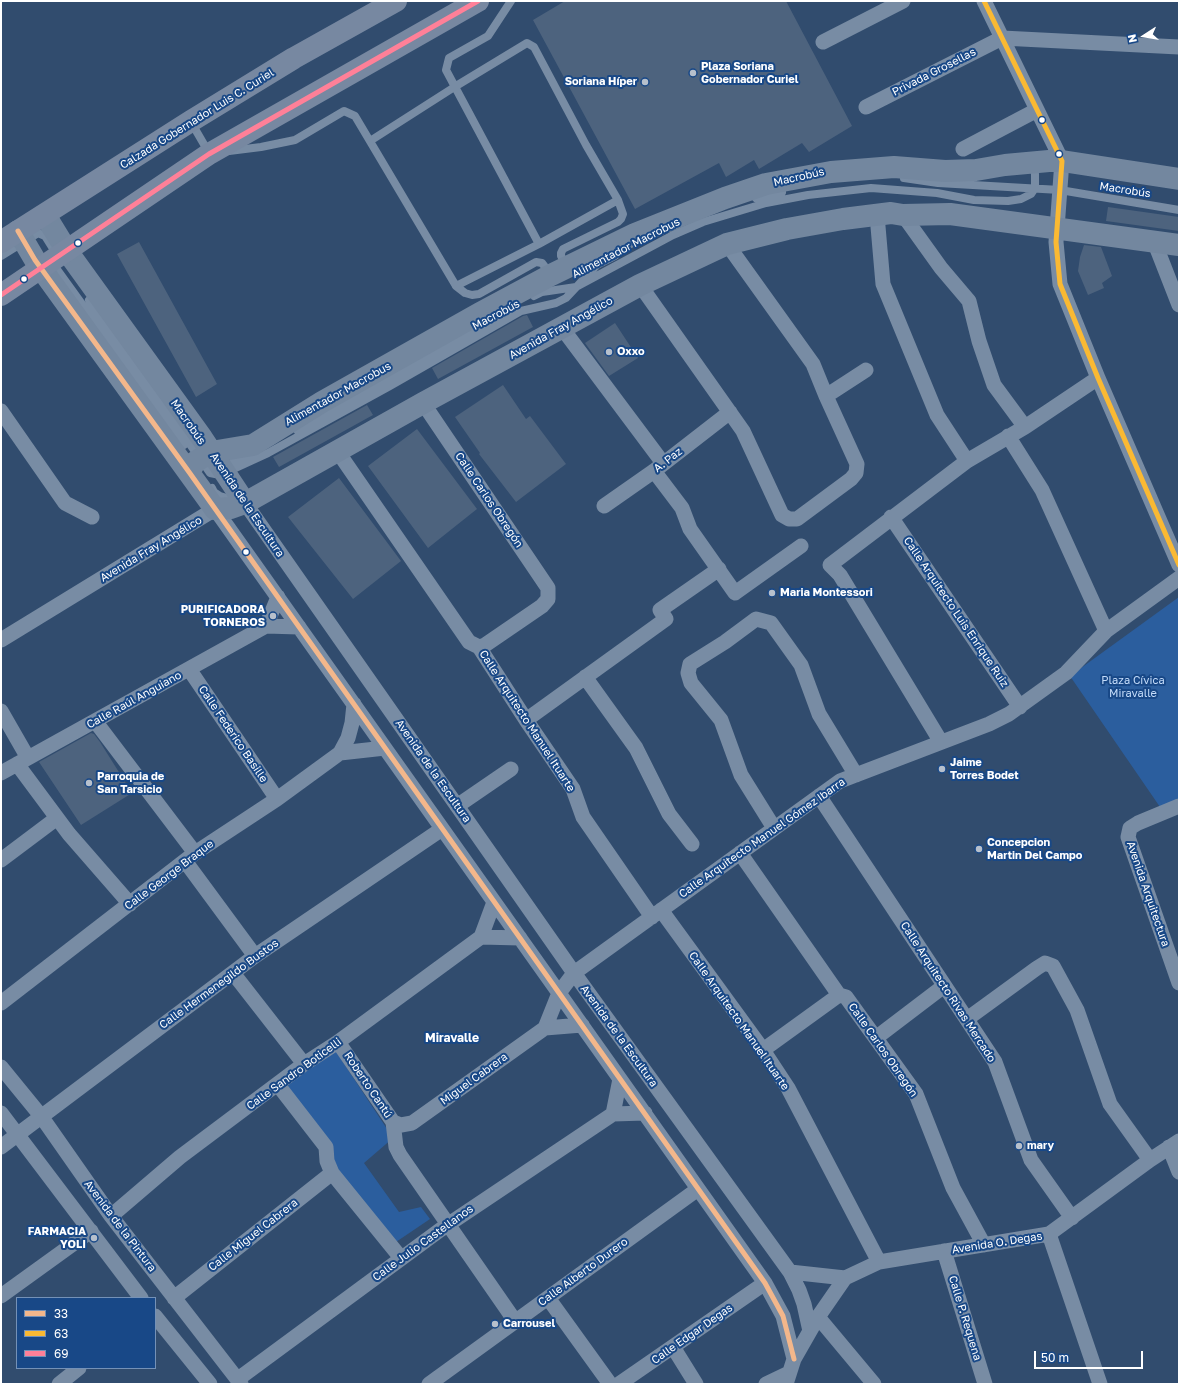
<!DOCTYPE html>
<html>
<head>
<meta charset="utf-8">
<style>
  body { margin:0 }
  #map { position:relative; width:1180px; height:1385px; overflow:hidden; background:#314c6e; font-family:"Golos Text",sans-serif }
  canvas { display:block }
  .frame { position:absolute; inset:0; border:2px solid #fff; pointer-events:none }
  .legend { position:absolute; left:16px; top:1297px; width:140px; height:72px; box-sizing:border-box; background:#184887; border:1px solid #7491b7; margin:0; padding:5px 7px; list-style:none; font-size:12px; color:#fff }
  .legend li { display:flex; align-items:center; gap:8px; height:20px }
  .legend b { width:20px; border:1px solid #7491b7 }
  .north { position:absolute; left:1124px; top:16px; width:40px; height:40px; -webkit-text-stroke:3px #184887; paint-order:stroke; rotate:258deg; font-size:11px; font-weight:700; line-height:16px; text-align:center; color:#fff }
  .north::after { content:''; display:block; margin:auto; width:14px; height:18px; background:#fff; clip-path:polygon(50% 0,100% 100%,50% 72%,0 100%) }
  .scale { position:absolute; left:1034px; top:1351px; width:109px; height:18px; box-sizing:border-box; border:2px solid #fff; border-top:0; padding-left:5px; font-size:12px; line-height:14px; white-space:nowrap; color:#fff; -webkit-text-stroke:3px #184887; paint-order:stroke }
</style>
</head>
<body>
<div id="map">
<canvas width="1180" height="1385"></canvas>
<div class="frame"></div>
<ul class="legend">
<li><b style="height:5px;background:#f3b78b"></b>33</li>
<li><b style="height:5px;background:#fab933"></b>63</li>
<li><b style="height:5px;background:#ff8098"></b>69</li>
</ul>
<div class="north">N</div>
<div class="scale">50 m</div>
</div>
<script>
const ctx = document.querySelector('canvas').getContext('2d');
ctx.lineJoin = 'round';
function paint(path, color) { ctx.fillStyle = color; ctx.fill(path, 'evenodd'); }
const toPath = rows => new Path2D(rows.map(r => 'M' + r).join(''));
function strokePath(path, color, width, dash) { ctx.strokeStyle = color; ctx.lineWidth = width; ctx.lineCap = dash ? 'butt' : 'round'; ctx.setLineDash(dash || []); ctx.stroke(path); }
function write(font, color, halo, rows, align = 'center') {
  ctx.font = font + ' "Golos Text",sans-serif'; ctx.lineWidth = 4; ctx.setLineDash([]); ctx.textBaseline = 'middle'; ctx.strokeStyle = halo; ctx.fillStyle = color; for (const [text, x, y, turn = 0] of rows) {
    ctx.save(); ctx.translate(x, y); ctx.rotate((+turn || 0) * Math.PI / 180); ctx.textAlign = isNaN(turn) ? turn : align; if (halo) ctx.strokeText(text, 0, 0); ctx.fillText(text, 0, 0); ctx.restore();
  }
}
paint(toPath([
  [1179,597,1179,800,1160,807,1070,676],
  [333,1047,393,1138,364,1163,399,1212,421,1207,430,1219,393,1244,330,1162,283,1083]
]), '#2b5e9e');
paint(toPath([
  [565,1,786,1,852,126,809,152,802,143,759,169,754,160,726,177,719,163,635,209,533,20],
  [1108,207,1179,217,1179,231,1106,221],
  [139,242,217,384,196,397,117,254],
  [1084,245,1101,247,1112,276,1102,283,1104,288,1088,295,1078,271,1080,257],
  [527,315,533,327,438,379,432,368,523,316],
  [615,323,638,358,609,376,585,343],
  [503,385,526,419,530,416,566,464,516,502,479,454,480,453,455,417],
  [367,405,373,415,279,467,273,457],
  [417,429,477,509,428,548,368,466],
  [339,478,401,561,353,599,288,517],
  [91,733,94,734,100,742,132,793,81,825,39,762]
]), '#4d637e');
strokePath(toPath([
  [511,1,488,36,449,58,446,70,539,244],
  [191,122,209,153],
  [370,141,456,86,527,43,534,47,586,145,618,200,623,214,621,219,618,222,563,249,561,253,561,256,567,266],
  [229,151,261,147,295,140,344,111,355,116,456,286,539,244,618,200],
  [904,178,938,183,1060,190,1179,210],
  [756,198,782,192],
  [1,256,38,233,45,236,55,252],
  [51,261,184,445],
  [456,286,465,293,472,295,479,294,536,262,542,263,551,275],
  [534,296,542,292,576,287,673,235,703,222,766,203,808,195,871,188,937,193,974,200,1008,201,1021,199,1031,194,1035,188,1035,174,1033,166,1031,165],
  [89,300,210,473,220,475,268,453,390,386,521,311,556,303,566,298,597,265,615,256],
  [297,430,383,382,498,316],
  [222,467,252,454],
  [212,488,214,492,220,496,227,498,234,497]
]), '#788ca4', 8);
strokePath(toPath([
  [984,1,1062,161,1056,242,1060,284,1098,378,1179,565],
  [823,42,903,1],
  [866,107,1002,38,1179,47],
  [963,149,1037,110],
  [877,215,883,284,937,415,967,461],
  [903,215,941,268,969,301,979,341,994,385,1025,427],
  [1154,241,1179,305],
  [640,285,743,431,782,515,789,519,797,519,851,479,856,473,857,464,826,396,813,364,727,244],
  [562,328,663,463],
  [826,396,866,370],
  [423,403,548,588,548,599,542,606,485,645,479,647],
  [1,411,65,503,92,517],
  [1008,436,1042,490,1106,631],
  [338,452,469,642,479,647,526,720,573,789,583,817,652,917],
  [654,471,682,508,690,529,735,593,801,546],
  [245,503,574,973,790,1272,799,1290,804,1304,810,1331],
  [604,506,654,471,730,412],
  [891,517,1020,707],
  [266,626,278,597],
  [1,640,215,509,765,1283,783,1316,794,1359],
  [189,669,277,799],
  [585,677,636,748,669,814,692,844],
  [1,711,28,758],
  [526,720,666,619,660,610,719,569],
  [95,721,195,853],
  [941,742,840,575,830,565,967,461,1025,427,1098,378],
  [340,753,385,748],
  [17,764,69,834,130,904],
  [1,773,266,626,299,627],
  [819,796,995,1062,1031,1160,1072,1218],
  [457,806,511,769],
  [1179,806,1138,823,1130,828,1128,837,1179,983],
  [774,828,741,775,721,720,691,683,688,673,690,664,725,642,756,619,771,623,801,665,819,714,856,775],
  [740,853,839,995,846,997,916,1094,953,1188,984,1245],
  [1,860,57,818],
  [185,861,255,956],
  [661,910,763,1050,788,1088,879,1262],
  [481,937,520,938],
  [233,973,304,1064],
  [1,1003,195,853,277,799,340,753,348,738,352,723,354,704],
  [967,1019,1037,968,1045,963,1053,966,1077,1010,1110,1104,1150,1160],
  [545,1028,582,1025],
  [877,1037,944,986],
  [338,1042,393,1122,401,1125,412,1123,545,1028,559,993,574,973,840,781,989,724,1009,714,1066,673,1106,631,1179,578],
  [763,1050,839,995],
  [1,1067,41,1116,111,1216,241,1384],
  [278,1085,326,1147,327,1161,332,1173,401,1258],
  [1,1113,141,1298],
  [613,1114,620,1079],
  [393,1122,396,1147,400,1155,515,1321],
  [1,1147,255,956,442,829],
  [1169,1147,1179,1172],
  [111,1216,180,1157,304,1064,338,1042,481,937,494,902],
  [1049,1234,1100,1384],
  [944,1251,985,1384],
  [790,1272,845,1278,879,1262,1049,1234,1150,1160,1179,1141],
  [1,1296,91,1231],
  [174,1298,332,1173],
  [548,1298,610,1384],
  [155,1316,210,1384],
  [818,1317,874,1384],
  [673,1347,696,1384],
  [238,1379,440,1230,613,1114,645,1113],
  [59,1384,79,1368],
  [429,1384,698,1189],
  [619,1384,765,1283],
  [766,1384,789,1373],
  [786,1384,794,1359,818,1317,845,1278]
]), '#788ca4', 15);
strokePath(toPath([
  [45,215,67,251,202,438,245,503],
  [18,231,35,260,215,509,231,508,245,503,423,403,640,285,727,244,787,229,843,219,891,213,903,215,950,214,1179,245],
  [189,472,195,462,211,452,253,445,322,402,480,313,551,275,635,234,725,198,766,184,831,172,894,167,945,171,976,170,1005,165,1049,161,1062,161,1179,179]
]), '#73879f', 22);
strokePath(toPath([
  [1,242,191,121,294,58,396,1],
  [1,295,209,154,478,1]
]), '#7788a1', 22);
strokePath(toPath([
  [18,231,35,260,189,472,765,1283,783,1316,794,1359]
]), '#f3b78b', 5);
strokePath(toPath([
  [984,1,1062,161,1056,242,1060,284,1098,378,1179,565]
]), '#fab933', 5);
strokePath(toPath([
  [1,295,209,154,478,1]
]), '#ff8098', 5);
for (const [x, y, r, color] of [
  [693,73,4,"#b7c0cc"],
  [645,82,4,"#b7c0cc"],
  [1042,120,3.5,"#fff"],
  [1059,154,3.5,"#fff"],
  [78,243,3.5,"#fff"],
  [24,279,3.5,"#fff"],
  [609,352,4,"#b7c0cc"],
  [246,552,3.5,"#fff"],
  [772,593,4,"#b7c0cc"],
  [273,616,4,"#b7c0cc"],
  [942,769,4,"#b7c0cc"],
  [89,783,4,"#b7c0cc"],
  [979,849,4,"#b7c0cc"],
  [1019,1146,4,"#b7c0cc"],
  [94,1238,4,"#b7c0cc"],
  [495,1324,4,"#b7c0cc"]
]) { const dot = new Path2D(); dot.arc(x, y, r, 0, 2 * Math.PI); ctx.fillStyle = color; ctx.fill(dot); strokePath(dot, '#184887', 1.5); }
write('bold 11px', '#fff', '#184887', [
  ["Plaza Soriana",701,67],
  ["Gobernador Curiel",701,80],
  ["Soriana Híper",637,82,"right"],
  ["Oxxo",617,352],
  ["Maria Montessori",780,593],
  ["PURIFICADORA",265,610,"right"],
  ["TORNEROS",265,623,"right"],
  ["Jaime",950,763],
  ["Torres Bodet",950,776],
  ["Parroquia de",97,777],
  ["San Tarsicio",97,790],
  ["Concepcion",987,843],
  ["Martin Del Campo",987,856],
  ["mary",1027,1146],
  ["FARMACIA",86,1232,"right"],
  ["YOLI",86,1245,"right"],
  ["Carrousel",503,1324]
], 'left');
write('11px', '#fff', '#184887', [
  ["Privada Grosellas",934,72,-27],
  ["Calzada Gobernador Luis C. Curiel",197,119,-32],
  ["Macrobús",799,177,-13],
  ["Macrobús",1125,190,9],
  ["Alimentador Macrobus",626,248,-27],
  ["Macrobús",496,315,-28],
  ["Avenida Fray Angélico",561,328,-29],
  ["Alimentador Macrobus",338,394,-29],
  ["Macrobús",188,422,55],
  ["A. Paz",668,460,-38],
  ["Calle Carlos Obregón",489,500,56],
  ["Avenida de la Escultura",247,505,56],
  ["Avenida Fray Angélico",151,549,-31],
  ["Calle Arquitecto Luis Enrique Ruiz",956,612,56],
  ["Calle Raúl Anguiano",134,700,-29],
  ["Calle Arquitecto Manuel Ituarte",527,721,57],
  ["Calle Federico Basille",233,734,56],
  ["Avenida de la Escultura",433,771,55],
  ["Calle Arquitecto Manuel Gómez Ibarra",762,838,-35],
  ["Calle George Braque",169,875,-37],
  ["Avenida Arquitectura",1148,894,71],
  ["Calle Hermenegildo Bustos",219,984,-36],
  ["Calle Arquitecto Rivas Mercado",948,992,57],
  ["Calle Arquitecto Manuel Ituarte",739,1021,55],
  ["Avenida de la Escultura",619,1036,54],
  ["Calle Carlos Obregón",883,1050,55],
  ["Calle Sandro Boticelli",294,1074,-36],
  ["Miguel Cabrera",474,1079,-36],
  ["Roberto Cantú",368,1085,56],
  ["Avenida de la Pintura",120,1226,53],
  ["Calle Miguel Cabrera",253,1235,-38],
  ["Calle Julio Castellanos",423,1243,-36],
  ["Avenida O. Degas",997,1243,-9],
  ["Calle Alberto Durero",583,1272,-36],
  ["Calle P. Requena",965,1318,73],
  ["Calle Edgar Degas",692,1334,-35]
]);
write('11px', '#c4dcfa', '#184887', [
  ["Plaza Cívica",1133,681],
  ["Miravalle",1133,694]
]);
write('bold 12px', '#fff', '#184887', [
  ["Miravalle",452,1038]
]);
</script>
</body>
</html>
